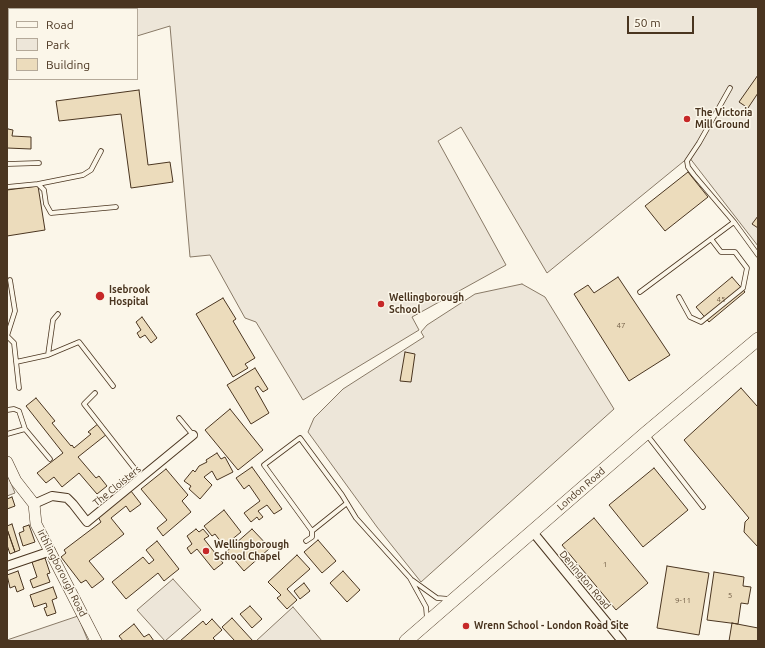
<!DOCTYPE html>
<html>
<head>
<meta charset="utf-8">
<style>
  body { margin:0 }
  #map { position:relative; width:765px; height:648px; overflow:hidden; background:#fbf6e9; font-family:Ubuntu,sans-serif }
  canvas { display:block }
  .frame { position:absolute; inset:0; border:8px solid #4a3520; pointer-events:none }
  .legend { position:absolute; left:8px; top:8px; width:130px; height:72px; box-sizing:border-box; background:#fbf6e9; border:1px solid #b4a999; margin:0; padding:5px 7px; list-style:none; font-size:12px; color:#4a3520 }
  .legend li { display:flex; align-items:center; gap:8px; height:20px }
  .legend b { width:20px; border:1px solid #b4a999 }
  .scale { position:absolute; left:627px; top:16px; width:67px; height:18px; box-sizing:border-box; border:2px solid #4a3520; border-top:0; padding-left:5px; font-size:12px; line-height:14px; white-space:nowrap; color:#4a3520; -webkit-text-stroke:3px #fbf6e9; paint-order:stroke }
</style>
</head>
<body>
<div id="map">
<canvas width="765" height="648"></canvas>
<div class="frame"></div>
<ul class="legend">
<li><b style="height:5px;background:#fbf6e9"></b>Road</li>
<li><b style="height:11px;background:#ede6d9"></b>Park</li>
<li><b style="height:11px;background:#ecdcbc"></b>Building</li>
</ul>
<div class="scale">50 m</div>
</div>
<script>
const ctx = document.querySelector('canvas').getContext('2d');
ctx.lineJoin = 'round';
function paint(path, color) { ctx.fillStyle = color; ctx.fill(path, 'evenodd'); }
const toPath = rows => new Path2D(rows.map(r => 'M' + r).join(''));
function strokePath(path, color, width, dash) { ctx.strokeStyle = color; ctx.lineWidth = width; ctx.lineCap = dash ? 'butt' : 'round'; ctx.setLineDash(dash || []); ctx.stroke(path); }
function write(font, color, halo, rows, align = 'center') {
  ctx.font = font + ' Ubuntu,sans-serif'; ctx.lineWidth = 3; ctx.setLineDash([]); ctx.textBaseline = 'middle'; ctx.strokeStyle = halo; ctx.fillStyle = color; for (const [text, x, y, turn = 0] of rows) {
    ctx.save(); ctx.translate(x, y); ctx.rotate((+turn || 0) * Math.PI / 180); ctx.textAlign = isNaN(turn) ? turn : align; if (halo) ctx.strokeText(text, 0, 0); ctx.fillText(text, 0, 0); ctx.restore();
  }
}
const green = toPath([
  [91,7,758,7,758,246,689,157,547,273,461,127,438,141,506,265,412,317,419,330,303,400,256,322,245,318,210,255,190,257,170,26,137,36,137,9,91,9,91,7],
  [522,284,545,297,614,409,421,582,377,527,308,432,314,418,343,389,424,337,421,332,427,325,475,294,522,284],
  [7,473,15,493,7,496,7,473],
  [173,579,201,610,165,641,137,610,173,579],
  [293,607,322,641,256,641,293,607],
  [78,616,88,641,7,641,7,640,78,616]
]);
paint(green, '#ede6d9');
strokePath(green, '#887966', 1);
const building = toPath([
  [28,7,46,7,46,9,28,9,28,7],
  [758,75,758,93,748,108,739,102,758,75],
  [139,90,148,165,170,162,173,182,131,188,121,114,59,121,56,101,139,90],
  [7,127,8,129,13,130,12,136,31,137,31,149,7,148,7,127],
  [688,172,708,197,665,231,645,206,688,172],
  [38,186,45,230,7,236,7,190,38,186],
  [758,216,758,228,752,224,758,216],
  [618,277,670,355,629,381,574,294,588,285,594,293,618,277],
  [732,277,745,292,709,322,696,307,732,277],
  [223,298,236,319,233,321,255,358,245,364,248,368,233,377,196,314,223,298],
  [142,317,157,338,151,343,145,335,140,338,137,333,141,330,136,322,142,317],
  [405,352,415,354,411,382,400,381,405,352],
  [255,368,268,389,263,392,258,386,255,388,269,413,251,424,227,385,255,368],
  [741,388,757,406,758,405,758,547,744,532,745,522,749,518,684,440,741,388],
  [36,398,55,421,52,423,71,446,72,445,74,448,91,434,88,432,99,423,107,434,78,457,96,478,99,476,107,486,97,494,79,473,62,487,54,477,46,483,37,473,63,453,26,406,36,398],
  [230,409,263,450,238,470,205,430,230,409],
  [217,453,221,459,225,457,233,472,217,480,212,471,204,477,212,485,200,499,189,489,191,486,184,481,193,470,195,472,199,466,207,462,206,460,217,453],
  [252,467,282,509,274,514,267,505,258,511,263,517,259,520,257,517,251,522,244,513,260,501,249,485,244,489,236,478,252,467],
  [654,468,688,510,643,547,609,505,654,468],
  [166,469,188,495,182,501,191,512,163,536,157,528,167,520,141,489,166,469],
  [131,491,141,504,130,512,126,506,111,518,124,534,89,561,104,579,92,588,86,580,81,583,61,557,66,553,64,550,101,522,98,517,131,491],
  [12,497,15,506,7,509,7,499,12,497],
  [224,510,241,532,224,546,215,534,212,536,204,526,224,510],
  [594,518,648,583,616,610,562,545,594,518],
  [12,524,20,550,15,552,7,529,7,526,12,524],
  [29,525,35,542,23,546,19,533,24,531,23,527,29,525],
  [7,529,15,552,10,554,7,545,7,529],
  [196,529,199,532,203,529,209,536,204,539,223,563,214,570,197,549,191,554,187,548,192,544,187,536,196,529],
  [252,529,270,548,244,571,227,551,252,529],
  [318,540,336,561,322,573,304,552,318,540],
  [157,541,179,569,164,581,158,573,126,599,112,582,143,557,149,564,154,560,146,550,157,541],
  [297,555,310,569,287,589,297,600,287,609,277,598,281,595,268,582,297,555],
  [45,558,50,573,47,574,50,582,33,588,30,580,37,577,32,562,45,558],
  [667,566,709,573,699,635,657,628,667,566],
  [18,571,24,589,17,592,15,586,10,588,7,575,18,571],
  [343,571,360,590,347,602,330,583,343,571],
  [714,572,744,577,743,586,751,587,748,604,741,603,738,624,707,620,714,572],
  [304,583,310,591,300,599,294,591,304,583],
  [53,587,57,598,52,600,56,613,47,616,44,608,47,607,46,603,34,607,30,595,53,587],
  [250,606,262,619,252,628,240,614,250,606],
  [232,618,253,641,235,641,222,627,232,618],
  [212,619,222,630,213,638,216,641,180,641,203,621,206,625,212,619],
  [732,623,758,628,758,641,729,641,732,623],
  [134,624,144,637,149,634,154,641,123,641,119,636,134,624]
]);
paint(building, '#ecdcbc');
strokePath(building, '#4a3520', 1);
const service = toPath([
  [60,9,60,7],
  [7,67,9,68],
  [730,88,699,143,687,161,688,167,694,175,734,222],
  [7,164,39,163],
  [38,184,83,175,91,170,101,151],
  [7,187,38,184,44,190,46,204,51,213,116,207],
  [640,292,734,222,758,255],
  [679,297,690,317,701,322,743,288,747,268,735,252,721,252,711,239],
  [7,336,15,311,10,280],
  [7,336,14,343,19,388],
  [48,355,53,320,58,314],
  [16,362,48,355,79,342,113,386],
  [95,393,84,404,142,478],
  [7,410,14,409,19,411,25,429,50,459],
  [179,418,193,435],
  [7,434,25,429],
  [647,435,703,507],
  [312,531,347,503],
  [306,541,312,537,312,531,264,465,300,438,342,495,356,518,410,578,426,607,427,619],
  [412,580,437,598,449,599]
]);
const minor = toPath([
  [34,504,52,496,67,498,73,504,87,522,193,435],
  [532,531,622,641],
  [7,566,51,551]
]);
const secondary = toPath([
  [7,462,16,481,34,504,36,524,96,641]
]);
const primary = toPath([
  [406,641,646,433,758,339]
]);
strokePath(service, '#4a3520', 5.5);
strokePath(minor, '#4a3520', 10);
strokePath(secondary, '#4a3520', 12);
strokePath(primary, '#4a3520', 14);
strokePath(service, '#fbf6e9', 4);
strokePath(minor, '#fbf6e9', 8);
strokePath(secondary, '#fbf6e9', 11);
strokePath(primary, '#fbf6e9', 13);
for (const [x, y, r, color] of [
  [687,119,4,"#c62828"],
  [100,296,5,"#c62828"],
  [381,304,4,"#c62828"],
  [206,551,4,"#c62828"],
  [466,626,4,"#c62828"]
]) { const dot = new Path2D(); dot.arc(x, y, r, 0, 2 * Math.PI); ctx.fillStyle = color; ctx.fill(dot); strokePath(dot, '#fbf6e9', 1.5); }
write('8px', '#725f47', null, [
  ["45",721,299],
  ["47",621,325],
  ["1",605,564],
  ["5",730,595],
  ["9-11",683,600]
]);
write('bold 10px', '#4a3520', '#fbf6e9', [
  ["The Victoria",695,113],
  ["Mill Ground",695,125],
  ["Isebrook",109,290],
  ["Hospital",109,302],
  ["Wellingborough",389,298],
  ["School",389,310],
  ["Wellingborough",214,545],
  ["School Chapel",214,557],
  ["Wrenn School - London Road Site",474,626]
], 'left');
write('10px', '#4a3520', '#fbf6e9', [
  ["The Cloisters",117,486,-39],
  ["London Road",581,489,-41],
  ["Irthlingborough Road",62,573,63],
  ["Denington Road",585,580,50]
]);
</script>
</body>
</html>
